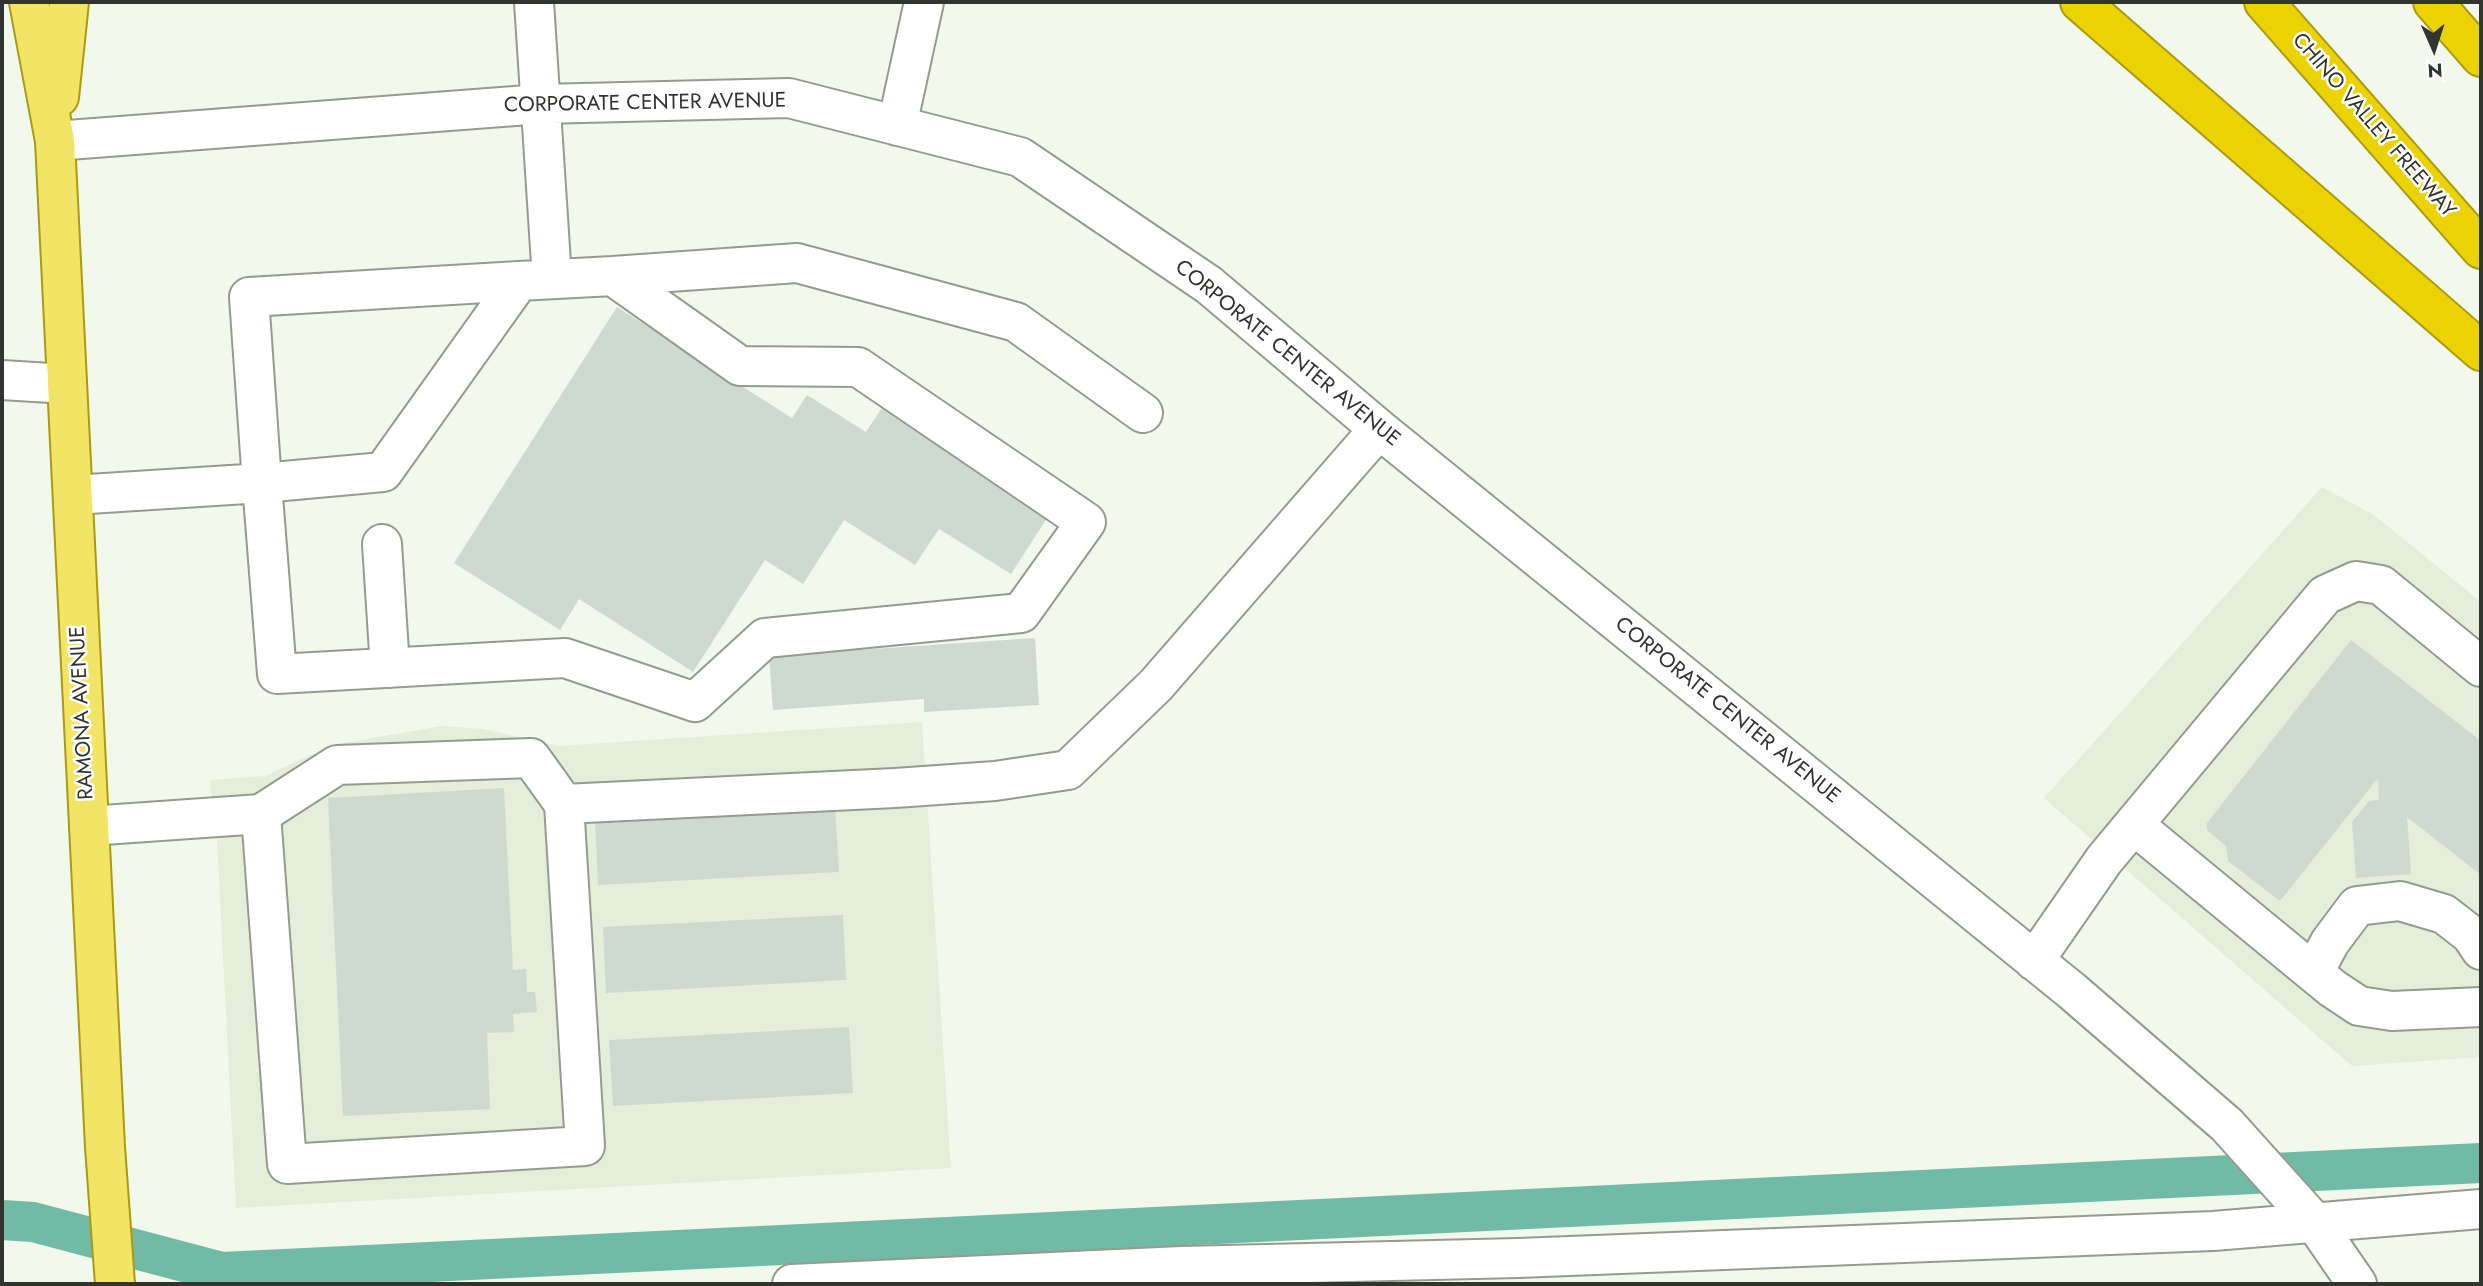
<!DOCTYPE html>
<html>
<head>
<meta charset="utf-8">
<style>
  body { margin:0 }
  #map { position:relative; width:2483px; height:1286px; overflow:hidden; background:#f2f8eb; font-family:Jost,sans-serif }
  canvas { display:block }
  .frame { position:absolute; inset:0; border:4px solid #32342f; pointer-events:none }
  .north { position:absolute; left:2399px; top:14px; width:70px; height:70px; -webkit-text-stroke:5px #fff; paint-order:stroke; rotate:177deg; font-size:19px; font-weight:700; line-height:28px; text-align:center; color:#32342f }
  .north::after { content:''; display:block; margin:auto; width:24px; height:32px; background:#32342f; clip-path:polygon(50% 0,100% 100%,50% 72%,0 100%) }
</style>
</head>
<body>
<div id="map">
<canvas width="2483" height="1286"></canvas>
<div class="frame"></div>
<div class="north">N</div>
</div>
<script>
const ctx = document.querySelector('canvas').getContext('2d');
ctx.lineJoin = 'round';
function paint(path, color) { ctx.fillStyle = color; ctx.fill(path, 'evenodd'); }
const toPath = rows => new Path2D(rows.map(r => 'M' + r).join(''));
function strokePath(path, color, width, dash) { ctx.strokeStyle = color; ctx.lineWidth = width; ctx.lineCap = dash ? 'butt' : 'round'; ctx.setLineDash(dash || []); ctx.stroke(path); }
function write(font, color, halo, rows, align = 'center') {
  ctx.font = font + ' Jost,sans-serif'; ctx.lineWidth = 5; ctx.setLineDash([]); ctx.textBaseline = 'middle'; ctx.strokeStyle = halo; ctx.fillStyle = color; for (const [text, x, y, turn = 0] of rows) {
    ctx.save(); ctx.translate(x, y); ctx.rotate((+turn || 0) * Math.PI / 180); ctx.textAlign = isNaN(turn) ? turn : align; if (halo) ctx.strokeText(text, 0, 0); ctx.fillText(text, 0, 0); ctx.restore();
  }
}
paint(toPath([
  [2322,487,2374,515,2481,602,2481,1057,2352,1066,2044,798],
  [922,722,951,1168,236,1208,217,841,210,780,265,776,332,745,442,726,483,729,558,746]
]), '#e5eeda');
strokePath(toPath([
  [2,1220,33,1222,222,1272,2481,1163]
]), '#70baa6', 40);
paint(toPath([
  [617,307,792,418,807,395,866,432,883,406,1051,512,1011,574,939,529,915,565,844,520,803,584,765,560,693,672,579,599,560,630,454,563],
  [1035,638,1039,705,924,712,924,699,773,710,769,656],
  [2351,640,2481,741,2481,875,2407,817,2411,874,2356,878,2352,822,2369,801,2379,800,2378,778,2280,901,2228,861,2226,846,2207,830,2207,823],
  [504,788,513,970,526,969,527,992,535,992,537,1012,513,1014,514,1032,487,1033,490,1109,343,1116,328,798],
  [835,807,839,872,598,885,595,819],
  [843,915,846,980,606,993,603,927],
  [849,1027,853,1093,613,1106,609,1040]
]), '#cedad0');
const minor = toPath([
  [534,2,552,279],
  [897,126,924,2],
  [55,141,541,104,789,98,1020,157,1209,285,1379,429,2072,991,2227,1125,2315,1223,2357,1284],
  [519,281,383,472,262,483,249,297,519,281,613,276],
  [2,380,67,384],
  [73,495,262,483,277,674,565,658,695,702,765,638,1021,613,1086,522,858,367,740,366,613,276,797,263,1016,322,1143,413],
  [382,544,390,668],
  [564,804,895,788,995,781,1068,770,1156,685,1379,429],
  [2134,825,2332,988,2359,1006,2392,1011,2481,1007],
  [89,826,261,814,337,765,531,758,564,804,585,1146,287,1164,261,814],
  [2034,961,2104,860,2325,595,2356,581,2381,585,2481,667],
  [2314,972,2330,942,2357,906,2400,901,2444,914,2471,935,2481,950],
  [792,1284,1182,1266,1518,1258,2213,1231,2481,1209]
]);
const major = toPath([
  [29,2,55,141,105,1147,115,1284],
  [59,97,69,2]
]);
const highway = toPath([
  [2080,2,2481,351],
  [2264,2,2481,249],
  [2433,2,2481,57]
]);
strokePath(minor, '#959b8e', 42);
strokePath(major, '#aa9b10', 42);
strokePath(highway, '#aa9b10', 42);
strokePath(minor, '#fff', 38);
strokePath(major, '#f2e566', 38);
strokePath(highway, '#ead300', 38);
write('21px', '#32342f', '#fff', [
  ["CORPORATE CENTER AVENUE",645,104,-1],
  ["CHINO VALLEY FREEWAY",2373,126,49],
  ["CORPORATE CENTER AVENUE",1287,354,39],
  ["CORPORATE CENTER AVENUE",1727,711,39],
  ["RAMONA AVENUE",83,713,-93]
]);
</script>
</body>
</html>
